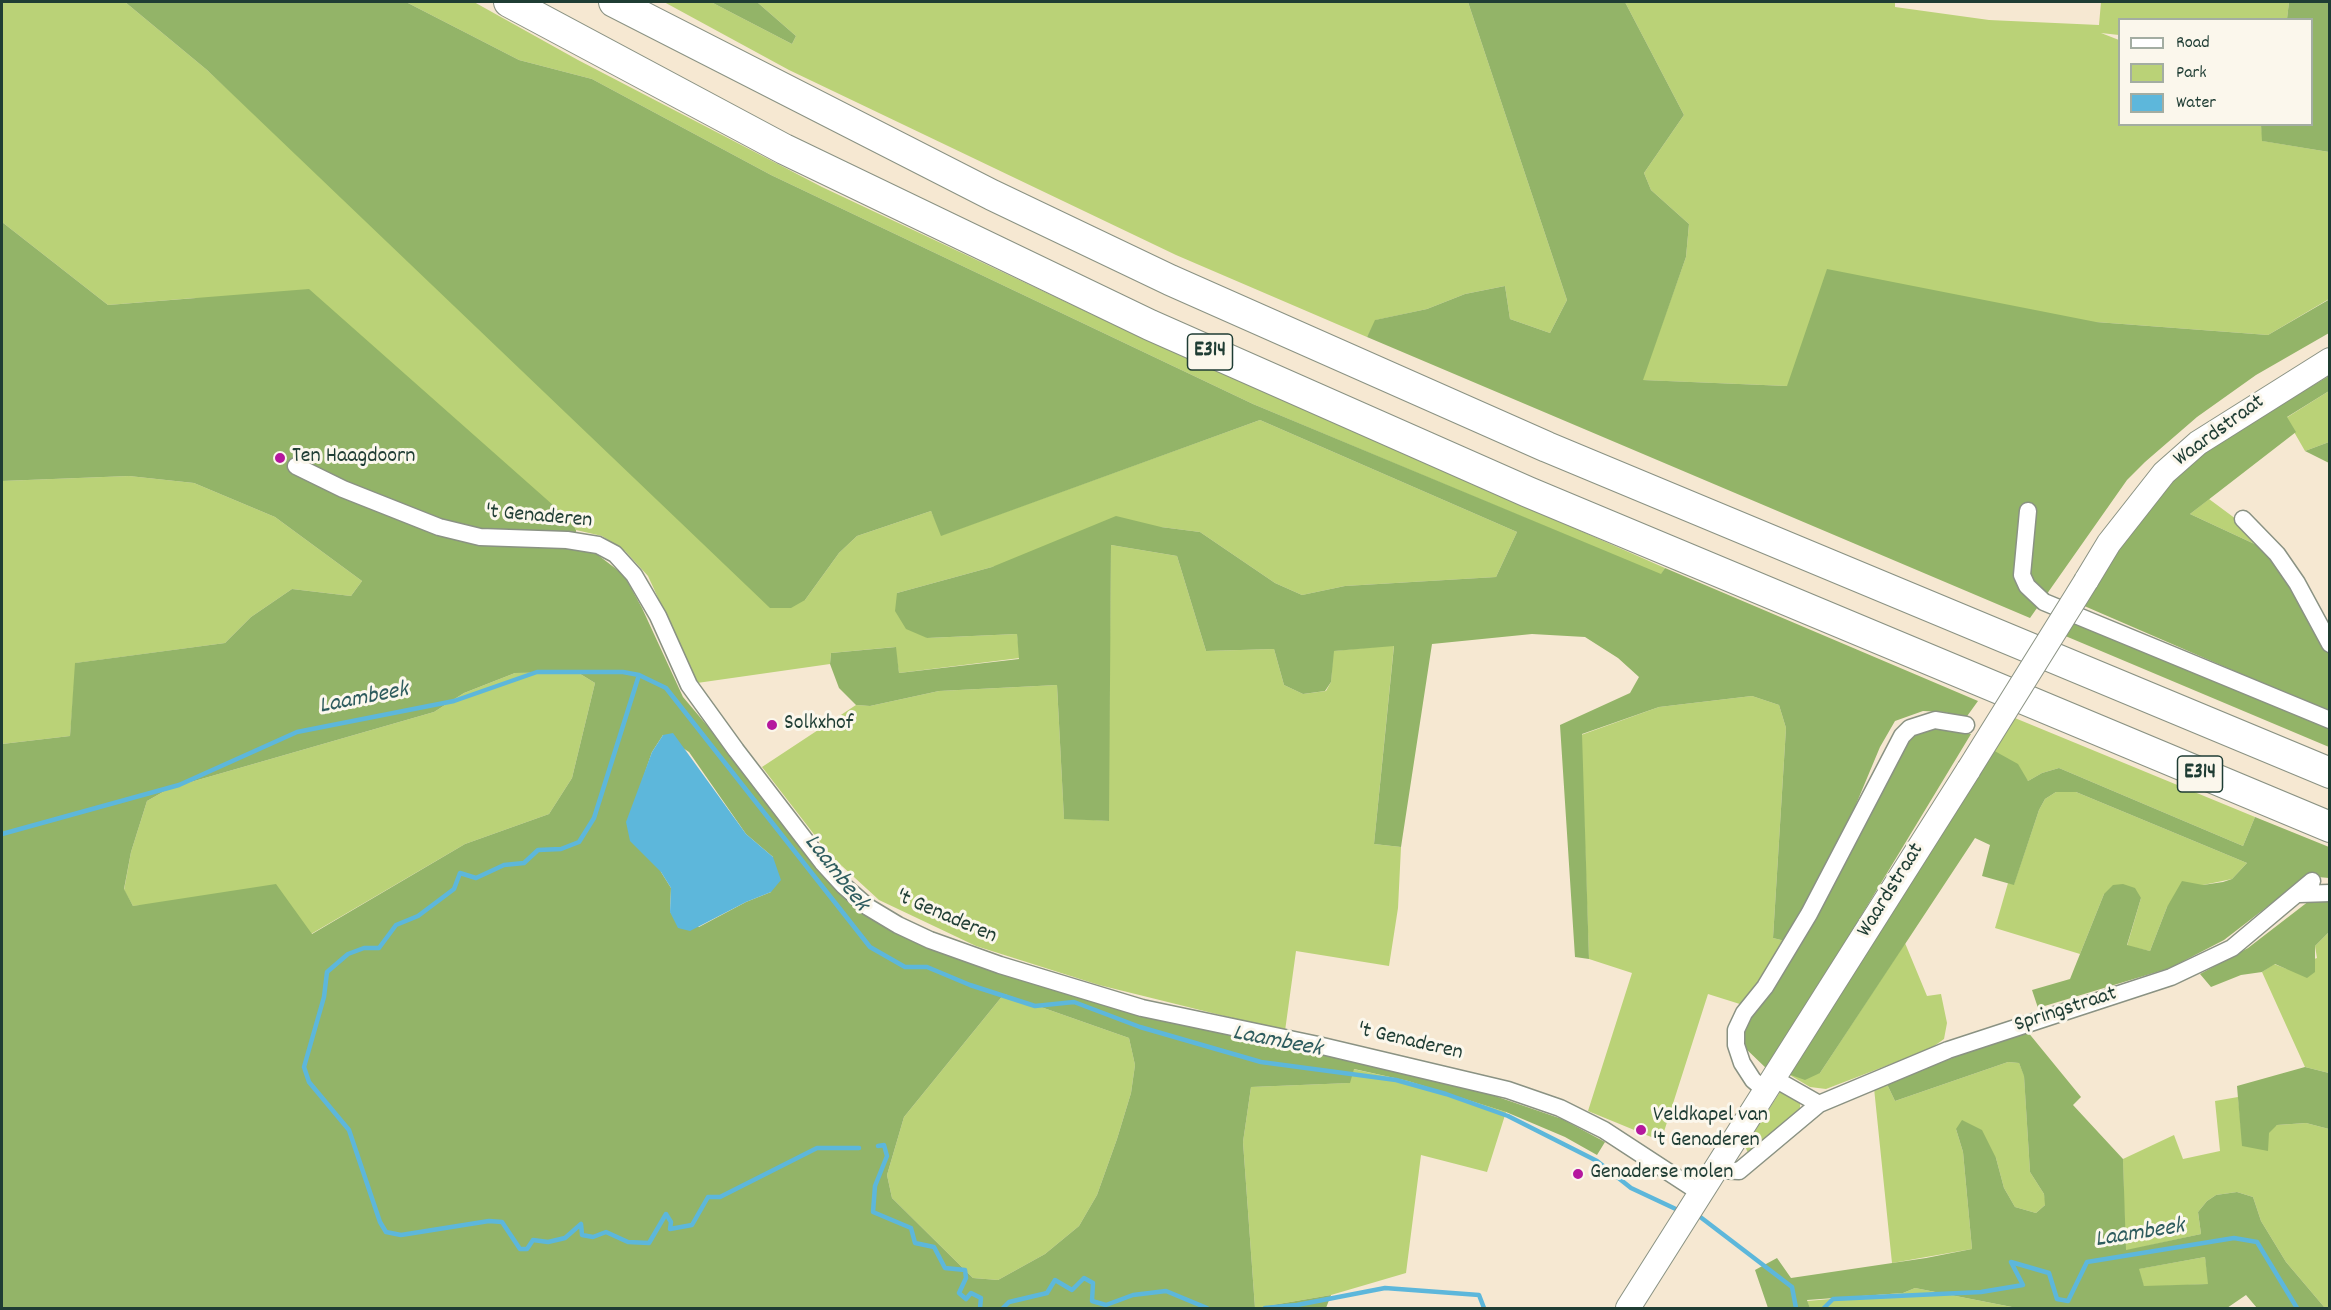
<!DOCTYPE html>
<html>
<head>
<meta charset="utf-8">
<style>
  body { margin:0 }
  #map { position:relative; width:2331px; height:1310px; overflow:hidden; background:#f6e8d2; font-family:Dekko,sans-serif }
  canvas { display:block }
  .frame { position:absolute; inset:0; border:3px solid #1f3d34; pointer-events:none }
  .legend { position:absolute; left:2118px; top:18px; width:195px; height:108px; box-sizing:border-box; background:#fbf7ec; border:2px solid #a3ada2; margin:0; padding:8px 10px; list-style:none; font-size:18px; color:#1f3d34 }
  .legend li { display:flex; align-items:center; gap:12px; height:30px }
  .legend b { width:30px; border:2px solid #a3ada2 }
</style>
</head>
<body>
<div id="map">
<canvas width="2331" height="1310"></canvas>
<div class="frame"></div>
<ul class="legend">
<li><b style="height:8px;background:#fff"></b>Road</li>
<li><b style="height:16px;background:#bad277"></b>Park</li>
<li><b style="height:16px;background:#5db7db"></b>Water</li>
</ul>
</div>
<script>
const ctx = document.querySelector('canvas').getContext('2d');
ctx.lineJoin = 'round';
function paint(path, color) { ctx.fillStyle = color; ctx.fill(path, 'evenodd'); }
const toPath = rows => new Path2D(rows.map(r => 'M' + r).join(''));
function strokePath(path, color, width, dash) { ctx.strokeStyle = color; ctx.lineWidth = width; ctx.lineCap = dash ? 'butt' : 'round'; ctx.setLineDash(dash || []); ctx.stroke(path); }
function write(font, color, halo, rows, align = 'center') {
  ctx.font = font + ' Dekko,sans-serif'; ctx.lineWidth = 6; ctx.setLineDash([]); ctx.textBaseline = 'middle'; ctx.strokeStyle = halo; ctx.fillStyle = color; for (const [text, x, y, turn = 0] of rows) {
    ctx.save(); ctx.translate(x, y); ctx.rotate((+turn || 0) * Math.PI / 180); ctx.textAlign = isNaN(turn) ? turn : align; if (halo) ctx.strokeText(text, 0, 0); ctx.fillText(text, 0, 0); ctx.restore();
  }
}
paint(toPath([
  [2,2,125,2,207,70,261,120,805,600,839,553,857,536,931,511,942,535,1260,420,1517,532,1496,577,1345,586,1302,595,1275,583,1200,532,1161,527,992,567,897,593,927,638,1017,634,1020,658,899,673,895,647,831,653,830,664,697,683,648,576,625,551,602,536,576,530,571,521,195,298,108,305,2,222],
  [406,2,474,2,578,60,822,187,1153,343,1665,568,1661,575,1253,404,771,175,592,79,519,60],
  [664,2,711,2,792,44,796,36,757,2,1468,2,1567,300,1550,333,1510,319,1505,286,1465,294,1427,309,1376,320,1367,337,1176,255,789,70],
  [1625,2,1895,2,1895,7,1989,20,2099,25,2101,2,2289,2,2287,19,2120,20,2119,35,2101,33,2119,40,2120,124,2261,125,2263,141,2329,152,2329,299,2268,335,2096,322,1787,386,1642,380,1686,257,1689,224,1651,190,1644,173,1684,115],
  [2329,391,2329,442,2305,451,2286,418],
  [129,476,194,483,275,517,362,581,351,596,292,589,251,617,225,643,76,663,70,736,2,744,2,481],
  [2209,499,2236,519,2261,547,2190,514],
  [1111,545,1177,556,1206,651,1274,649,1284,685,1303,694,1326,691,1331,682,1333,651,1394,645,1374,844,1401,847,1398,908,1389,966,1296,951,1285,1031,1099,985,976,946,879,900,830,855,762,767,856,705,870,706,939,691,1057,685,1064,818,1108,821],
  [577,672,595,683,572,778,549,814,465,844,311,934,157,904,133,906,124,890,131,852,147,801,170,788,434,712,464,693,515,673],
  [1752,696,1779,705,1786,728,1773,938,1785,941,1743,1005,1708,994,1661,1141,1588,1111,1632,973,1589,959,1581,735,1659,707],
  [2010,716,2255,817,2243,846,2059,768,2042,773,2028,781,1991,749],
  [2056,792,2076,792,2247,863,2232,879,2203,885,2167,907,2150,951,2127,946,2141,898,2104,894,2080,954,1995,928,2008,883,2014,884,2039,810,2045,799],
  [2329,932,2329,1073,2305,1067,2262,972,2274,964,2287,969,2317,958,2315,946],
  [1905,943,1927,996,1941,994,1947,1023,1944,1039,1930,1049,1826,1089,1810,1087,1788,1074,1820,1073],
  [1004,994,1129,1038,1135,1065,1131,1093,1117,1139,1097,1195,1079,1226,1045,1254,998,1280,973,1278,892,1198,887,1175,904,1117],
  [2008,1062,2019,1063,2024,1075,2030,1172,2044,1194,2046,1204,2036,1213,2015,1207,2004,1188,1996,1158,1956,1129,1963,1152,1972,1249,1892,1263,1874,1088,1886,1082,1895,1101],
  [1353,1069,1408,1081,1506,1112,1487,1172,1421,1155,1406,1273,1331,1295,1255,1308,1243,1142,1251,1087,1349,1083],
  [1782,1089,1795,1097,1800,1103,1800,1112,1748,1153,1745,1146],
  [2238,1097,2243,1146,2277,1125,2306,1123,2329,1129,2329,1308,2325,1308,2286,1262,2261,1221,2253,1197,2237,1192,2216,1195,2207,1201,2198,1212,2201,1234,2125,1251,2123,1159,2174,1135,2183,1159,2220,1151,2215,1101],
  [2205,1257,2209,1284,2144,1287,2138,1269],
  [1915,1288,2017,1308,1810,1308,1807,1301,1903,1293]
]), '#bad277');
paint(toPath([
  [125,2,406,2,519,60,592,79,771,175,1253,404,1661,574,1665,568,1978,701,1965,719,1945,712,1923,711,1895,721,1880,747,1847,826,1785,941,1773,938,1786,728,1779,705,1752,696,1659,707,1582,734,1589,959,1575,957,1560,725,1630,693,1639,677,1618,658,1585,637,1532,634,1432,644,1401,847,1374,844,1394,646,1334,651,1331,682,1325,691,1303,694,1284,685,1274,649,1206,651,1177,556,1111,545,1109,821,1064,819,1057,685,939,691,870,706,856,705,839,688,830,664,831,653,896,647,899,673,1019,659,1017,634,927,638,906,629,895,611,897,593,992,567,1116,516,1161,527,1200,532,1275,583,1302,595,1345,586,1496,577,1517,532,1260,420,941,536,931,511,857,536,839,553,805,600,791,608,770,608,207,70],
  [711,2,757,2,796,36,792,44],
  [1468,2,1625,2,1684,115,1644,173,1651,190,1689,224,1686,257,1643,380,1787,386,1827,269,2096,322,2268,335,2330,299,2329,333,2256,375,2197,417,2145,462,2127,480,2030,618,1367,337,1375,320,1427,309,1465,294,1505,286,1510,319,1550,333,1567,300],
  [2289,2,2329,2,2329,152,2262,141,2261,125,2312,124,2312,20,2287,19],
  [2,222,108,305,309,289,571,521,576,530,576,547,594,552,624,575,642,608,683,697,764,793,821,872,974,961,1463,1085,1562,1119,1605,1142,1597,1155,1565,1137,1506,1112,1408,1081,1354,1069,1350,1083,1251,1087,1243,1142,1255,1308,1331,1295,1326,1308,2,1308,2,744,70,736,75,663,225,643,251,617,292,589,351,596,362,581,275,517,194,483,129,476,2,481],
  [577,672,595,683,572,778,549,814,465,844,312,934,276,884,133,906,124,889,131,852,147,801,170,788,434,712,464,693,515,673],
  [663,735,689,752,746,834,773,857,771,892,746,902,699,927,670,912,671,888,661,872,642,781,652,752],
  [1004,994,1129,1038,1135,1065,1131,1093,1117,1139,1097,1195,1079,1226,1045,1254,998,1280,973,1278,892,1198,887,1175,904,1117],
  [2329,376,2329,391,2287,417,2296,432,2190,514,2261,547,2280,564,2329,649,2329,712,2082,605,2117,548,2159,492,2207,448],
  [2329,442,2329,463,2305,451],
  [2070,620,2329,728,2329,747,2063,635],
  [1939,728,1971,734,1768,1070,1742,1045,1742,1030,1910,738,1923,730],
  [1991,749,2018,764,2028,781,2042,773,2059,768,2243,846,2255,817,2329,847,2329,878,2307,876,2224,940,2170,968,2038,1008,2032,990,2070,979,2104,894,2113,885,2123,884,2135,888,2141,898,2127,945,2150,951,2167,907,2182,881,2203,885,2223,882,2232,879,2247,863,2076,792,2056,792,2045,799,2039,810,2014,885,1982,876,1990,845,1975,838,1820,1073,1805,1080,1788,1074],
  [2329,899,2329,932,2315,946,2315,972,2307,978,2275,964,2262,972,2241,975,2211,987,2200,974,2248,948,2309,901],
  [2027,1031,2081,1097,2073,1105,2123,1159,2126,1250,2201,1234,2198,1212,2207,1201,2216,1195,2237,1192,2253,1197,2261,1221,2286,1262,2325,1308,2257,1308,2246,1295,2227,1308,2017,1308,1915,1288,1903,1293,1807,1300,1810,1308,1768,1308,1755,1270,1777,1258,1791,1278,1926,1258,1972,1249,1963,1152,1956,1129,1962,1120,1982,1130,1996,1158,2004,1188,2015,1207,2036,1213,2045,1205,2044,1194,2030,1172,2024,1076,2019,1063,2008,1062,1895,1101,1886,1082],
  [2205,1257,2208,1284,2144,1286,2139,1269],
  [2305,1067,2329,1073,2329,1129,2306,1123,2277,1125,2269,1133,2268,1151,2242,1146,2237,1086]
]), '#93b468');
paint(toPath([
  [673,733,746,834,773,857,781,880,771,892,746,902,690,931,678,928,670,912,671,888,661,872,630,841,626,822,652,752,663,735]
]), '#5db7db');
strokePath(toPath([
  [639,675,594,818,579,842,561,849,538,850,524,863,504,865,476,878,460,873,454,889,418,916,396,925,379,948,364,948,348,954,327,972,324,997,304,1067,309,1082,349,1130,380,1222,386,1232,401,1235,489,1221,502,1222,520,1249,527,1249,533,1240,548,1242,565,1238,581,1224,582,1235,593,1237,606,1232,628,1242,649,1243,666,1214,671,1222,670,1229,692,1225,708,1197,720,1197,817,1148,859,1148],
  [2,834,179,785,297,732,454,701,537,672,623,672,639,675,666,688,870,947,905,967,927,967,970,985,1035,1006,1074,1002,1140,1027,1261,1062,1396,1080,1446,1094,1508,1116,1597,1161,1631,1188,1680,1211],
  [878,1146,884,1145,887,1156,875,1186,873,1212,911,1228,915,1243,934,1247,945,1268,965,1270,966,1278,959,1293,966,1299,971,1293,981,1298,980,1308],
  [1699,1216,1792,1287,1796,1308],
  [1003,1308,1009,1302,1047,1293,1055,1280,1072,1290,1084,1278,1093,1283,1092,1301,1106,1305,1133,1295,1166,1291,1207,1308],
  [1265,1308,1297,1305,1385,1288,1479,1295,1484,1308],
  [1824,1308,1833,1299,1981,1292,2023,1285,2011,1262,2049,1273,2057,1299,2068,1301,2087,1262,2234,1238,2257,1242,2297,1308]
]), '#5db7db', 4.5);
const street = toPath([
  [296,466,343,489,439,527,480,537,567,540,598,545,615,554,634,575,658,616,689,685,736,750,822,862,844,886,868,907,898,925,930,940,1000,965,1142,1008,1318,1045,1508,1090,1560,1108,1604,1130,1702,1194],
  [2028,511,2022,575,2027,586,2044,602,2330,720],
  [2243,519,2277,554,2297,583,2330,644],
  [2299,894,2330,893],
  [1775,1079,1819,1104,1948,1050,2171,977,2232,948,2312,881],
  [1767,1092,1753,1080,1742,1063,1736,1045,1736,1030,1744,1013,1765,987,1809,914,1902,736,1910,728,1935,720,1966,725],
  [1718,1170,1739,1171,1819,1104]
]);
const secondary = toPath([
  [2086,581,2109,543,2164,473,2198,443,2330,360],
  [1628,1308,1969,769]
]);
const highway = toPath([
  [509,2,784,149,1150,325,1528,492,2330,827],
  [614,2,992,195,1170,280,1547,447,2330,773]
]);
strokePath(street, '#8a9283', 19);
strokePath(secondary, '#8a9283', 26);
strokePath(highway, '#8a9283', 32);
strokePath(street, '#fff', 16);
strokePath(secondary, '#fff', 24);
strokePath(highway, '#fff', 30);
const secondaryBridge = toPath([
  [1969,769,2086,581]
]);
strokePath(secondaryBridge, '#8a9283', 26, []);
strokePath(secondaryBridge, '#fff', 24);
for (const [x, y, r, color] of [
  [280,458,6,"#b5179e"],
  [772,725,6,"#b5179e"],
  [1641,1130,6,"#b5179e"],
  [1578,1174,6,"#b5179e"]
]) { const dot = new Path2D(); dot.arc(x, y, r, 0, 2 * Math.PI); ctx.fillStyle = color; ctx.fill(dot); strokePath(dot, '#fbf7ec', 2); }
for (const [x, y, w] of [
  [1210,352,45],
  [2200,774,45]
]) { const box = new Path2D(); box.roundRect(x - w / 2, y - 18, w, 36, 4.5); ctx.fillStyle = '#fbf7ec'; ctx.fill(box); strokePath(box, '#1f3d34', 1.5); }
write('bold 21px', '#1f3d34', null, [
  ["E314",1210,352],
  ["E314",2200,774]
]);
write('22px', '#1f3d34', '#fbf7ec', [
  ["Waardstraat",2220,432,-36],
  ["'t Genaderen",539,518,5],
  ["Waardstraat",1892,891,-58],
  ["'t Genaderen",946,918,23],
  ["Springstraat",2066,1011,-18],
  ["'t Genaderen",1410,1043,13]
]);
write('22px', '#1f3d34', '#fbf7ec', [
  ["Ten Haagdoorn",292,458],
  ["Solkxhof",784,725],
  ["Veldkapel van",1653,1117],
  ["'t Genaderen",1653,1142],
  ["Genaderse molen",1590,1174]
], 'left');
write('italic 24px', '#2e5c5e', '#fbf7ec', [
  ["Laambeek",364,700,-11],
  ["Laambeek",835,874,52],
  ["Laambeek",1277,1043,11],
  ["Laambeek",2140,1235,-9]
]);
</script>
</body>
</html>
